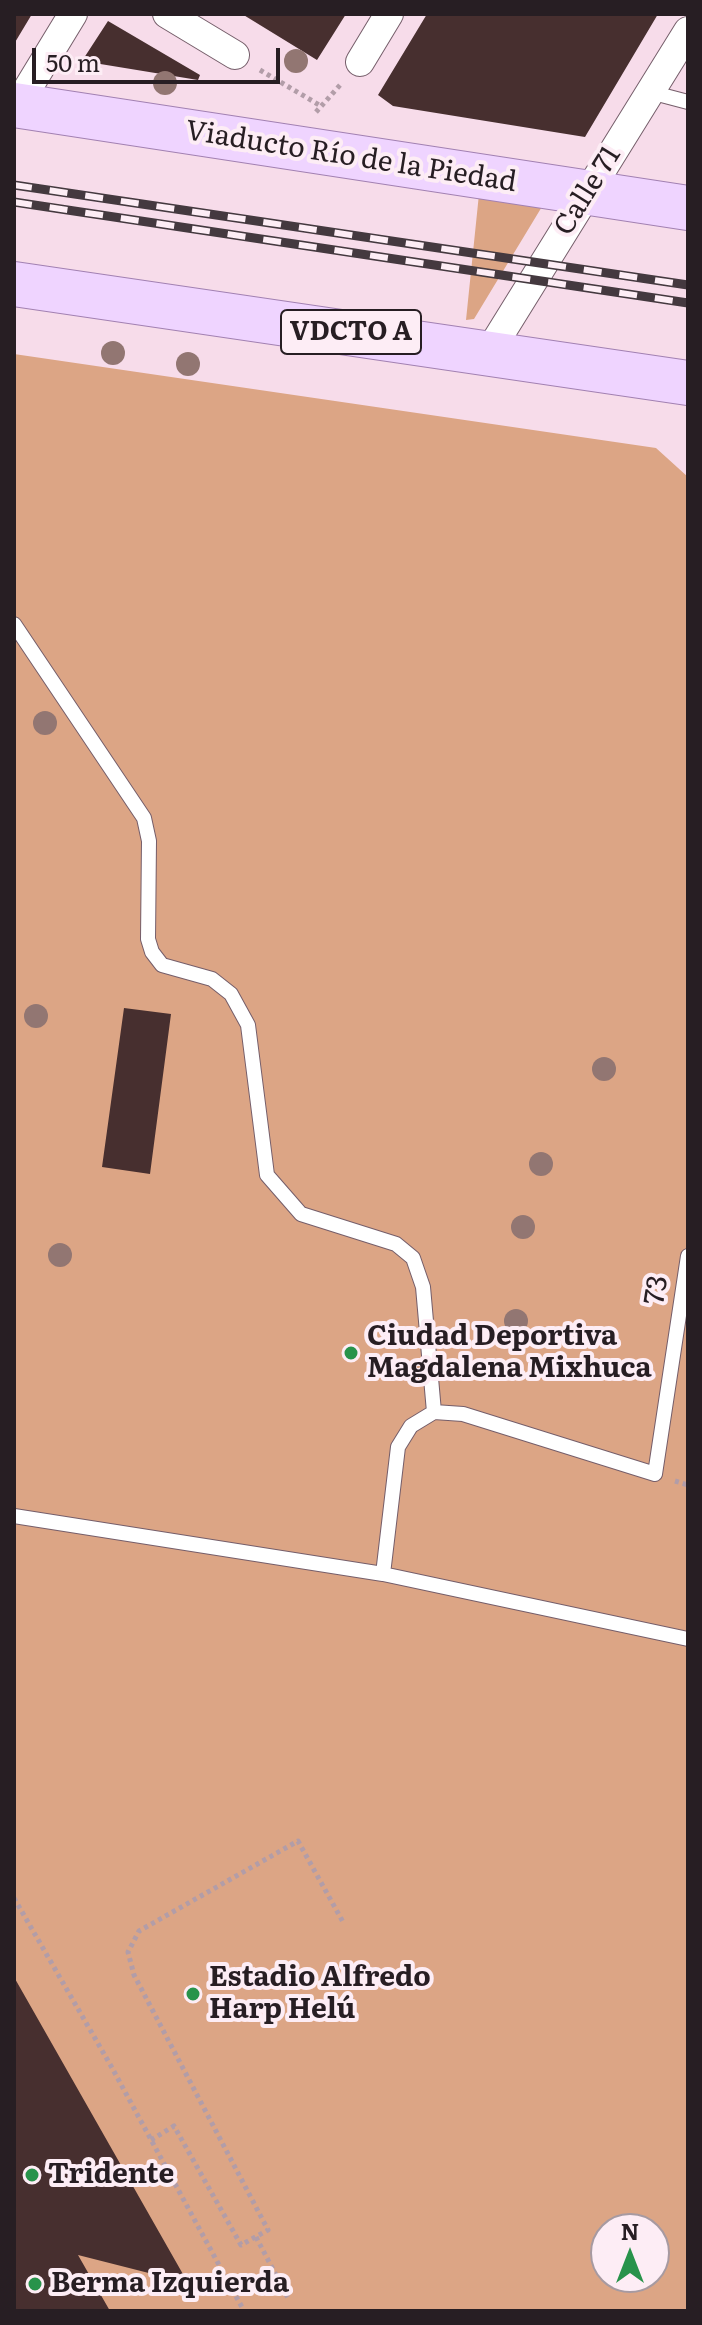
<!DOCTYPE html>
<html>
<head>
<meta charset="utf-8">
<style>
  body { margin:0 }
  #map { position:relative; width:702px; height:2325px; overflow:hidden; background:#f7dcea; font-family:Literata,serif }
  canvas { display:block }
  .frame { position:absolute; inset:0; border:16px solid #271e23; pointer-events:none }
  .north { position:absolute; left:590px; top:2213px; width:80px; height:80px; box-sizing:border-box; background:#fdedf5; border:2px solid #a79aa1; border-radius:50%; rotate:0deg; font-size:22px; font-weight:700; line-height:32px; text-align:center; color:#271e23 }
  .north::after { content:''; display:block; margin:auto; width:28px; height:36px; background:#28934b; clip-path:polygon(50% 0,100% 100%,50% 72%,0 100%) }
  .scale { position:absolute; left:32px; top:48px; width:248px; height:36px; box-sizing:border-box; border:4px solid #271e23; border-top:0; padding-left:10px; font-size:24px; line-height:28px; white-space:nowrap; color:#271e23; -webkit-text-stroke:6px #fdedf5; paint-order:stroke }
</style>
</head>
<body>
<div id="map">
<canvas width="702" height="2325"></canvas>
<div class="frame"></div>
<div class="north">N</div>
<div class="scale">50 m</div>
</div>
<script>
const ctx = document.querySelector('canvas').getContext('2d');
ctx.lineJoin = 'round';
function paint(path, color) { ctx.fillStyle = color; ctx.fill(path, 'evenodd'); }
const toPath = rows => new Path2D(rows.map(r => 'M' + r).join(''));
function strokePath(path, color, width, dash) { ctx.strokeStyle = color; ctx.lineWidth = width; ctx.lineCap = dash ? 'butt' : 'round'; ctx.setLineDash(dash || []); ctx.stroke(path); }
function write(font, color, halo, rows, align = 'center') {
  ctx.font = font + ' Literata,serif'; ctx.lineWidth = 8; ctx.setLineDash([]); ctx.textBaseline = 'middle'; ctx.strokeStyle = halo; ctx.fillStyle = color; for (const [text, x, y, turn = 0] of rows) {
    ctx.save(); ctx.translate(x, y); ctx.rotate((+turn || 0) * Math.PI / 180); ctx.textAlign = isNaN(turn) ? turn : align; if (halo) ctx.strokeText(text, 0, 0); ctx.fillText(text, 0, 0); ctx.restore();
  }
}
paint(toPath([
  [479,194,543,205,474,319,466,320],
  [14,354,656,448,688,477,688,2311,14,2311],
  [606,2229,654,2229,654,2277,606,2277]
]), '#dca585');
paint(toPath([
  [14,14,32,14,14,44],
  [242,14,346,14,317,60],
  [427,14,658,14,585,137,393,106,378,95],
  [108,21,200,75,198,80,82,61],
  [124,1008,171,1014,150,1174,102,1167],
  [14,1977,188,2283,78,2255,110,2311,14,2311]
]), '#472f2f');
const lane = toPath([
  [650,92,688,102],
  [14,624,144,818,149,841,148,939,152,952,162,965,212,979,231,994,248,1025,267,1175,301,1214,396,1244,413,1258,423,1287,434,1412],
  [14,1516,383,1574,688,1639],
  [383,1574,398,1447,411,1426,434,1412,463,1414,655,1474,688,1256]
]);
const street = toPath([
  [167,14,235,55],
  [360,62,389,14],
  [17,106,73,14],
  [489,352,688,31]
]);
const primary = toPath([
  [14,105,688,208],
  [14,284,688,383]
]);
strokePath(lane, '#755e6a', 16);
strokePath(street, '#755e6a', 30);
strokePath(primary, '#a281b2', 46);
strokePath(toPath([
  [260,70,321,106],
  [316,112,341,84],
  [675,1481,688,1485],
  [14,1898,111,2066,244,2311],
  [151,2140,174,2126,241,2245,268,2230,134,1975,128,1952,139,1931,298,1841,343,1922],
  [256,2237,288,2298]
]), '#b29da8', 5, [4, 4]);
strokePath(lane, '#fff', 14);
strokePath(street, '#fff', 28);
strokePath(primary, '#efd4ff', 44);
const rail = toPath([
  [14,185,688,285],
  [14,202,688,303]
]);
strokePath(rail, '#44393f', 9);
strokePath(rail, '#fdedf5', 6, [18]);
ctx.fillStyle = '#927672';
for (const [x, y] of [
  [296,61],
  [165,83],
  [113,353],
  [188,364],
  [45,723],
  [36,1016],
  [604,1069],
  [541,1164],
  [523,1227],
  [60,1255],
  [516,1321]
]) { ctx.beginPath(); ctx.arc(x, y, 12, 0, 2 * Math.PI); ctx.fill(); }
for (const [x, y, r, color] of [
  [351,1353,8,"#28934b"],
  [193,1994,8,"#28934b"],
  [32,2175,8,"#28934b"],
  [35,2284,8,"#28934b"]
]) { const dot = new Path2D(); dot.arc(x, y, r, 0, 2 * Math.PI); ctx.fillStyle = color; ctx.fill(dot); strokePath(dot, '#fdedf5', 3); }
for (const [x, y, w] of [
  [351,332,140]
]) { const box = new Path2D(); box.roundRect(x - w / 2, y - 22, w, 44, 6); ctx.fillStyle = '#fdedf5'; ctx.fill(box); strokePath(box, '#271e23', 2); }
write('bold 26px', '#271e23', null, [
  ["VDCTO A",351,332]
]);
write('28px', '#271e23', '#fdedf5', [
  ["Viaducto Río de la Piedad",351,157,9],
  ["Calle 71",588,191,-58],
  ["73",657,1290,-81]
]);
write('bold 28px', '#271e23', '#fdedf5', [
  ["Ciudad Deportiva",367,1337],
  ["Magdalena Mixhuca",367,1369],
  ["Estadio Alfredo",209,1978],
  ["Harp Helú",209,2010],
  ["Tridente",48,2175],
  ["Berma Izquierda",51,2284]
], 'left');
</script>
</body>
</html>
